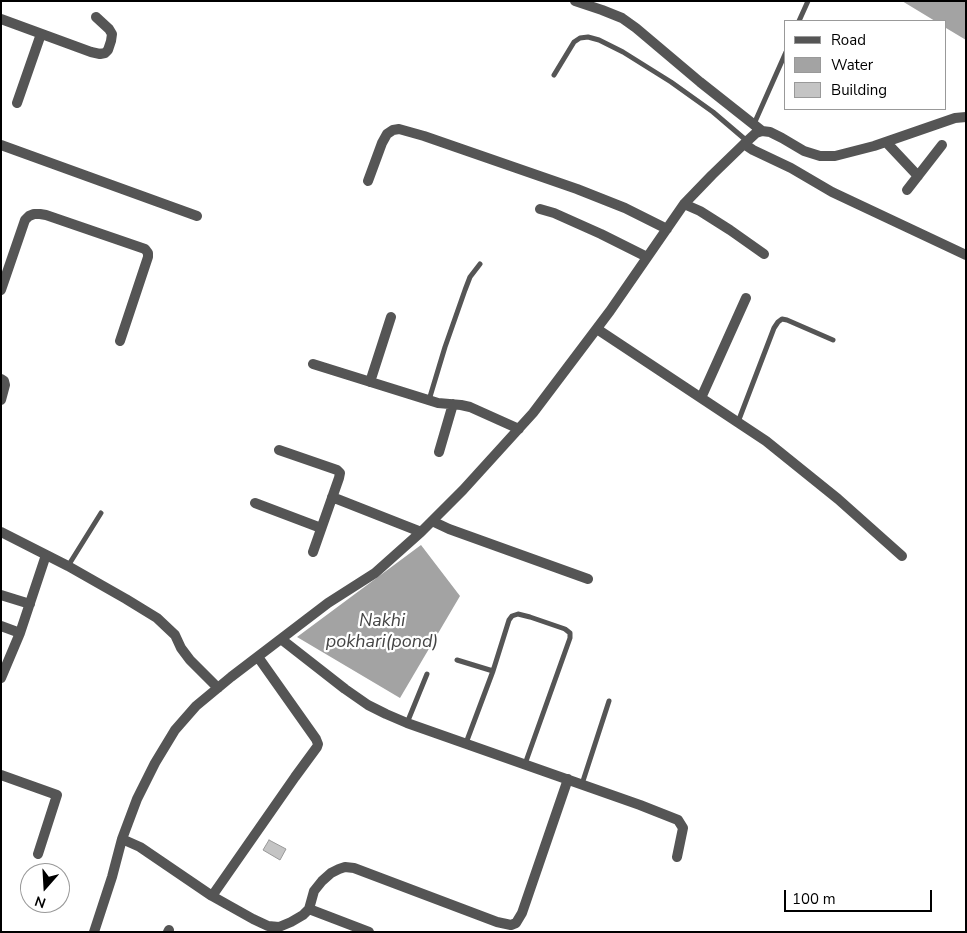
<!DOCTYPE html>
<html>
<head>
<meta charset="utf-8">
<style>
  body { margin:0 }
  #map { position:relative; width:967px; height:933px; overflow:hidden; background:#fff; font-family:"Nunito Sans",sans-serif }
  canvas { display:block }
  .frame { position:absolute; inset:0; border:2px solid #000; pointer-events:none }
  .legend { position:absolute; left:784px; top:20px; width:162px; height:90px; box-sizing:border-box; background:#fff; border:1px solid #999; margin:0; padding:6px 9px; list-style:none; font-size:15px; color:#000 }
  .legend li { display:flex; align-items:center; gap:10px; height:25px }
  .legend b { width:25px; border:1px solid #999 }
  .north { position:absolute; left:20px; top:863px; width:50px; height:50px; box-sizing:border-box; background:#fff; border:1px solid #999; border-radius:50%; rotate:199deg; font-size:14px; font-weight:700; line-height:20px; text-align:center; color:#000 }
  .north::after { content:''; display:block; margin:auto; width:18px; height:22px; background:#000; clip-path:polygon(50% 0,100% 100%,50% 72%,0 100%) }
  .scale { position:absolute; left:784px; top:890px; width:148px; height:22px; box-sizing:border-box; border:2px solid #000; border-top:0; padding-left:6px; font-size:15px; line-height:18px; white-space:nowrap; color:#000; -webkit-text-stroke:4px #fff; paint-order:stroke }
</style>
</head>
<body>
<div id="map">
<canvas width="967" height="933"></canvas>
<div class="frame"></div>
<ul class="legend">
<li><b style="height:6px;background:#555"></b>Road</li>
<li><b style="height:14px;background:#a3a3a3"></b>Water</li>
<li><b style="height:14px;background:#c4c4c4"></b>Building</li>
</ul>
<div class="north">N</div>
<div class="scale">100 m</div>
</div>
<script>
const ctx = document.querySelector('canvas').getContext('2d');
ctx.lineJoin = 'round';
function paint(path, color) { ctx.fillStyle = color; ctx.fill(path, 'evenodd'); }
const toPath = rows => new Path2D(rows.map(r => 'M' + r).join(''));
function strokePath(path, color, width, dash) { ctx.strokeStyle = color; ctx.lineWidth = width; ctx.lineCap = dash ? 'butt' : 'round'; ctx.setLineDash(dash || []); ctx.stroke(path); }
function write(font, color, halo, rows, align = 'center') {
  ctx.font = font + ' "Nunito Sans",sans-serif'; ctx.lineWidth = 4.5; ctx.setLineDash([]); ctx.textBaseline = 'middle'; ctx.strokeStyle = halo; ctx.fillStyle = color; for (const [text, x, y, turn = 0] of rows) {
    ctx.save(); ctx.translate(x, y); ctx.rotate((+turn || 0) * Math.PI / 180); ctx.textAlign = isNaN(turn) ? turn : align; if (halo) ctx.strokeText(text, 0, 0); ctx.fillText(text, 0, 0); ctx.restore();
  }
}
paint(toPath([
  [902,1,966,1,966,40,946,28,946,21,935,21],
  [421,545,460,596,400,698,297,637]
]), '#a3a3a3');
const building = toPath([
  [269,840,286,849,280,860,263,850,269,840]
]);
paint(building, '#c4c4c4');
strokePath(building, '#999', 1);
strokePath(toPath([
  [799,21,808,1],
  [554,75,574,42,580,38,588,37,599,40,623,52,671,82,713,112,747,141],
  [754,124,786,52],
  [429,400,445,347,465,290,470,277,480,264],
  [738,422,774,328,778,322,782,319,787,320,833,340],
  [68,566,101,513],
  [457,660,493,671],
  [407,723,427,674],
  [466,743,493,671,509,620,512,616,518,614,530,617,565,629,570,633,570,638,525,764],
  [582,784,609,701]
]), '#555', 5);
strokePath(toPath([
  [575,1,602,10,622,18,636,28,700,82,762,131],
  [1,19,91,52,100,54,105,53,108,50,111,41,112,34,109,29,96,17],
  [17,103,41,34],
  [886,142,918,176],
  [744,144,753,150,791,168,832,192,966,255],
  [1,145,197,216],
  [368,181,382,143,387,134,393,130,399,129,424,136,577,189,625,208,667,229],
  [907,190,942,145],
  [684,204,700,211,730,230,764,254],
  [540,209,554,213,601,234,647,257],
  [1,290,25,220,29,216,34,214,40,214,46,215,145,249,148,253,148,257,120,341],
  [597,329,766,441,838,499,902,556],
  [313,364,438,403,461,405,470,407,519,429],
  [1,379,4,381,5,385,1,400],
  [370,382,391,317],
  [701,398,746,298],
  [279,450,337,470,340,473,339,478,313,552],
  [439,452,453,404],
  [332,497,421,532],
  [255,503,321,528],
  [432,521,449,529,588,579],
  [1,532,68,566,126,599,157,618,175,635,181,648,190,660,218,688],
  [1,595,30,604],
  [1,626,20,633],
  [281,639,345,689,368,705,386,714,407,723,640,805,678,820,683,828,677,857],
  [1,678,20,633,46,555],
  [1,775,57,795,38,854],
  [122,839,140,847,212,896,253,919,268,926,279,927,291,922,303,915,309,909,314,891,322,881,331,873,339,869,345,867,354,868,497,922,511,925,516,923,522,913,568,779],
  [212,896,295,777,317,747,318,744,316,739,258,657],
  [309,909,369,932],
  [94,932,112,877,122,839,137,799,155,763,175,730,196,706,231,677,328,603,375,573,421,532,463,490,533,413,610,311,684,204,712,175,744,144,756,133,762,131,770,132,782,138,804,151,820,156,835,156,874,146,955,118,966,117],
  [168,932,169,930]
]), '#555', 10);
write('italic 18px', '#444', '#fff', [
  ["Nakhi",382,622],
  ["pokhari(pond)",382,643]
]);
</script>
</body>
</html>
